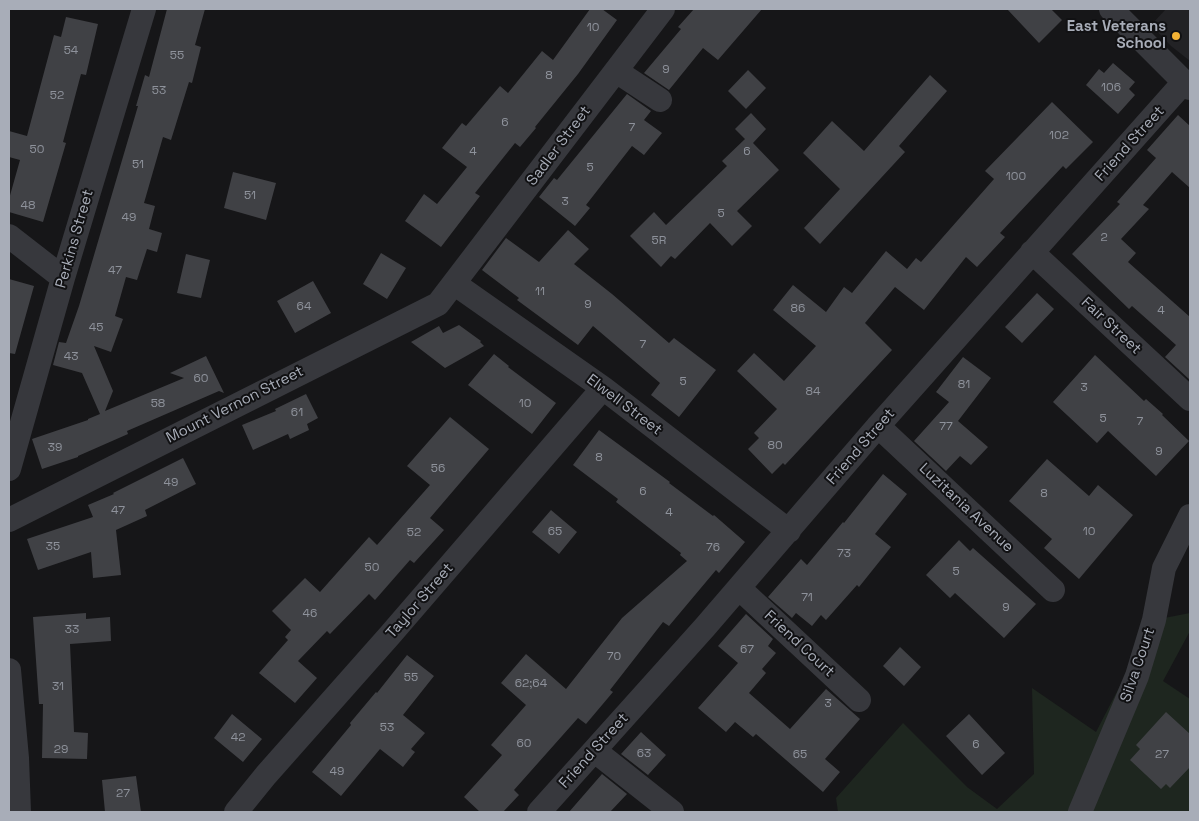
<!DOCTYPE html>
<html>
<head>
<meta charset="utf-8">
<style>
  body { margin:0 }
  #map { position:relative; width:1199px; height:821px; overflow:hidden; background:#161618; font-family:"Space Grotesk",sans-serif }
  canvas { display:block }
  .frame { position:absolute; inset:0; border:10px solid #a8adb8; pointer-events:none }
</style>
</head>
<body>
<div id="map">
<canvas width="1199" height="821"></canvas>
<div class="frame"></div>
</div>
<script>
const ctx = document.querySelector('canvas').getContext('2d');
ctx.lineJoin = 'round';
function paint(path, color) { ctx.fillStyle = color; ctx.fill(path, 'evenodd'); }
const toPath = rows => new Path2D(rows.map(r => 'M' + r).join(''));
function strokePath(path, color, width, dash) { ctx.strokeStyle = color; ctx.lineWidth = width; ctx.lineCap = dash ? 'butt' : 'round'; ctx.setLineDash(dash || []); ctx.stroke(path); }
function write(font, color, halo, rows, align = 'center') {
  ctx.font = font + ' "Space Grotesk",sans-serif'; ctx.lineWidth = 4; ctx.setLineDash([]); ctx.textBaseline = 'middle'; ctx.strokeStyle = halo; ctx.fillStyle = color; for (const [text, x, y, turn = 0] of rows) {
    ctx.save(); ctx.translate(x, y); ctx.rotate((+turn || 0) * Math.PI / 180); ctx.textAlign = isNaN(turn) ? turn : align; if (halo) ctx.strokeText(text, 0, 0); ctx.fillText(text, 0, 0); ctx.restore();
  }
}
paint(toPath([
  [1166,9,1190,9,1190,61,1171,46,1151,25]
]), '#222225');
paint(toPath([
  [1190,613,1190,631,1163,681,1190,699,1190,812,838,812,836,798,903,723,967,787,997,809,1034,774,1032,688,1096,732,1154,620]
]), '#1e261f');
paint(toPath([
  [167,9,205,9,195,45,201,47,192,83,189,82,171,140,163,137,144,203,155,206,149,229,162,233,157,252,147,249,137,280,126,277,115,316,123,319,111,352,94,346,113,391,105,411,184,378,170,373,206,356,224,393,219,391,127,431,128,434,78,456,78,457,42,469,32,439,88,420,88,419,100,414,82,373,53,365,59,342,66,343,79,306,138,106,136,106,145,75,149,77],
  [590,9,602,9,617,20,578,74,535,127,536,128,520,147,515,143,475,193,480,196,441,247,405,221,424,194,437,204,467,167,442,148,462,123,466,126,500,86,508,93,542,51,553,60],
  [694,9,762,9,718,60,703,48,669,90,644,73,681,29,678,27],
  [1007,9,1051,9,1062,20,1039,43],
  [66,17,98,24,86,75,81,74,63,142,66,143,43,222,9,212,9,199,20,160,9,157,9,131,27,136,54,35,61,37],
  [1113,63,1135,82,1129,89,1135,95,1118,114,1086,85,1099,69,1104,73],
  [748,70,766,88,746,109,728,91],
  [930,75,947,91,899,146,905,152,820,244,804,228,840,189,803,153,832,121,864,151],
  [627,94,651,111,644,120,662,133,644,155,632,146,586,205,590,208,575,226,539,197,554,178,557,180],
  [1052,102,1093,142,1066,169,1063,166,1000,233,1005,237,977,267,966,257,924,310,895,287,865,323,892,350,785,465,783,463,772,474,748,449,759,438,754,433,777,409,737,371,754,353,784,381,816,346,773,310,793,285,826,312,844,287,852,293,886,251,907,269,916,258,921,262,994,179,985,171],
  [751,113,766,129,753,143,779,170,737,211,752,226,732,246,710,223,675,259,671,256,661,267,630,236,654,212,666,225,727,166,722,161,745,139,735,129],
  [1178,115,1190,126,1190,188,1172,172,1143,205,1149,209,1121,239,1136,253,1128,262,1190,317,1190,380,1165,357,1176,345,1132,306,1129,309,1072,254,1120,204,1117,202,1156,158,1147,150],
  [233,172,276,183,266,220,224,208],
  [568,230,589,249,574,264,612,294,669,343,674,338,716,370,679,417,651,395,660,383,593,326,578,345,517,300,519,298,482,270,506,238,539,262],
  [381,253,406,268,387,299,363,284],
  [186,254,210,260,201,298,177,293],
  [9,279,34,286,15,354,9,353],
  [313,281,331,313,295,333,277,301],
  [1037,293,1054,309,1022,343,1005,327],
  [459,325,481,341,480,342,484,346,445,368,411,342,439,326,443,333],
  [494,354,509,366,508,367,556,403,532,434,468,385],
  [1095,355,1144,401,1146,399,1163,414,1162,415,1189,441,1156,476,1108,431,1097,443,1053,402],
  [963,357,991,378,958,421,988,447,971,465,960,456,946,471,914,441,949,402,936,392],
  [306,394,318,418,307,424,309,430,290,439,288,434,253,450,242,425,276,411,275,409],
  [450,417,489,449,430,518,444,530,414,563,410,560,375,600,369,594,330,634,327,631,298,661,317,678,295,703,259,673,288,640,285,637,291,630,272,611,305,578,320,592,369,537,377,545,430,485,407,466],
  [599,430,670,482,669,483,713,516,714,515,745,542,719,573,716,570,669,626,663,622,610,690,613,692,586,724,578,718,514,790,519,795,503,812,480,812,464,797,502,755,491,745,526,705,501,683,526,654,566,689,622,618,687,561,680,555,681,553,616,502,618,499,573,465],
  [183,458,196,484,145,510,147,516,116,530,121,575,93,578,91,552,38,570,27,539,93,517,88,505,114,494,113,493],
  [1047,459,1089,496,1098,485,1133,515,1079,579,1044,548,1052,539,1009,501],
  [883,474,907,494,875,534,891,547,859,587,857,585,826,620,821,615,812,626,796,613,792,618,768,597,801,559,807,565,843,522,844,523],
  [551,510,577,532,559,554,532,532],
  [959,540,970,551,973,548,1036,604,1004,638,955,593,950,598,926,575],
  [86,613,86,619,110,617,111,641,70,644,74,732,88,733,87,759,42,758,43,704,39,704,33,617],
  [746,614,773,639,768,646,776,653,762,669,766,673,749,693,790,729,826,689,860,719,825,759,840,772,823,792,756,734,753,737,735,722,726,732,698,708,738,663,718,646],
  [900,647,921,667,904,686,883,666],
  [407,655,434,676,403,715,425,733,411,749,415,752,403,767,380,749,341,796,312,772,351,725,350,723,376,692,377,693],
  [1166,712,1190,734,1190,767,1170,788,1166,784,1161,789,1130,760,1140,749,1136,745],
  [232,714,262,739,243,762,214,738],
  [969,714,1005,753,982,775,946,736],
  [641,732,666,755,648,775,621,754],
  [602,774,627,794,610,812,569,812],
  [136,776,141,812,105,812,102,780]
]), '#404145');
strokePath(toPath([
  [1111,9,1190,88],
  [616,71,660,100],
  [9,236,63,278],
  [1032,252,1190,399],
  [455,284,603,388,789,531],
  [878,426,1053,590],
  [9,469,63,278,144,9],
  [9,520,438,304,663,9],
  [739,588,859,700],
  [9,670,17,758,19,812],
  [595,751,672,812],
  [236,812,266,775,390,635,603,388],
  [539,812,705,627,878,426,1184,82],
  [1080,812,1137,676,1154,620,1164,568,1190,516]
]), '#37383d', 24);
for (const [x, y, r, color] of [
  [1176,36,5,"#f2b134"]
]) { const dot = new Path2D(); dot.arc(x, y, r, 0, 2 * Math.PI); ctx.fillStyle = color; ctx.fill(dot); strokePath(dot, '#111113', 2); }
write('12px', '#8e929b', null, [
  ["10",593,28],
  ["54",71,51],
  ["55",177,56],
  ["9",666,70],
  ["8",549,76],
  ["106",1111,88],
  ["53",159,91],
  ["52",57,96],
  ["6",505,123],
  ["7",632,128],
  ["102",1059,136],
  ["50",37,150],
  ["4",473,152],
  ["6",747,152],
  ["51",138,165],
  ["5",590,168],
  ["100",1016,177],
  ["51",250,196],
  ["3",565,202],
  ["48",28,206],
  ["5",721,214],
  ["49",129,218],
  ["2",1104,238],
  ["5R",659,241],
  ["47",115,271],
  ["11",540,292],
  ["9",588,305],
  ["64",304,307],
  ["86",798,309],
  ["4",1161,311],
  ["45",96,328],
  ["7",643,345],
  ["43",71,357],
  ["60",201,379],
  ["5",683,382],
  ["81",964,385],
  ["3",1084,388],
  ["84",813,392],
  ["58",158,404],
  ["10",525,404],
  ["61",297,413],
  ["5",1103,419],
  ["7",1140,422],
  ["77",946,427],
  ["80",775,446],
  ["39",55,448],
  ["9",1159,452],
  ["8",599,458],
  ["56",438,469],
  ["49",171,483],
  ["6",643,492],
  ["8",1044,494],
  ["47",118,511],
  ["4",669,513],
  ["65",555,532],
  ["10",1089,532],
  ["52",414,533],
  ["35",53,547],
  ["76",713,548],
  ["73",844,554],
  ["50",372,568],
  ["5",956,572],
  ["71",807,598],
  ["9",1006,608],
  ["46",310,614],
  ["33",72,630],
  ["67",747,650],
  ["70",614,657],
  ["55",411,678],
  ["62;64",531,684],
  ["31",58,687],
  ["3",828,704],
  ["53",387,728],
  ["42",238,738],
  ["60",524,744],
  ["6",976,745],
  ["29",61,750],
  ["63",644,754],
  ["65",800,755],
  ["27",1162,755],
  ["49",337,772],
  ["27",123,794]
]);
write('bold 15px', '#a8adb8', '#111113', [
  ["East Veterans",1166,27],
  ["School",1166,44]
], 'right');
write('15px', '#a8adb8', '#111113', [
  ["Friend Street",1130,144,-48],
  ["Sadler Street",559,146,-53],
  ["Perkins Street",75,239,-74],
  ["Fair Street",1111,326,43],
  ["Mount Vernon Street",235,405,-27],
  ["Elwell Street",624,405,37],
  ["Friend Street",861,447,-49],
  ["Luzitania Avenue",966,508,43],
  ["Taylor Street",420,601,-49],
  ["Friend Court",799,644,43],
  ["Silva Court",1138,665,-71],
  ["Friend Street",594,751,-48]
]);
</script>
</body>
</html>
